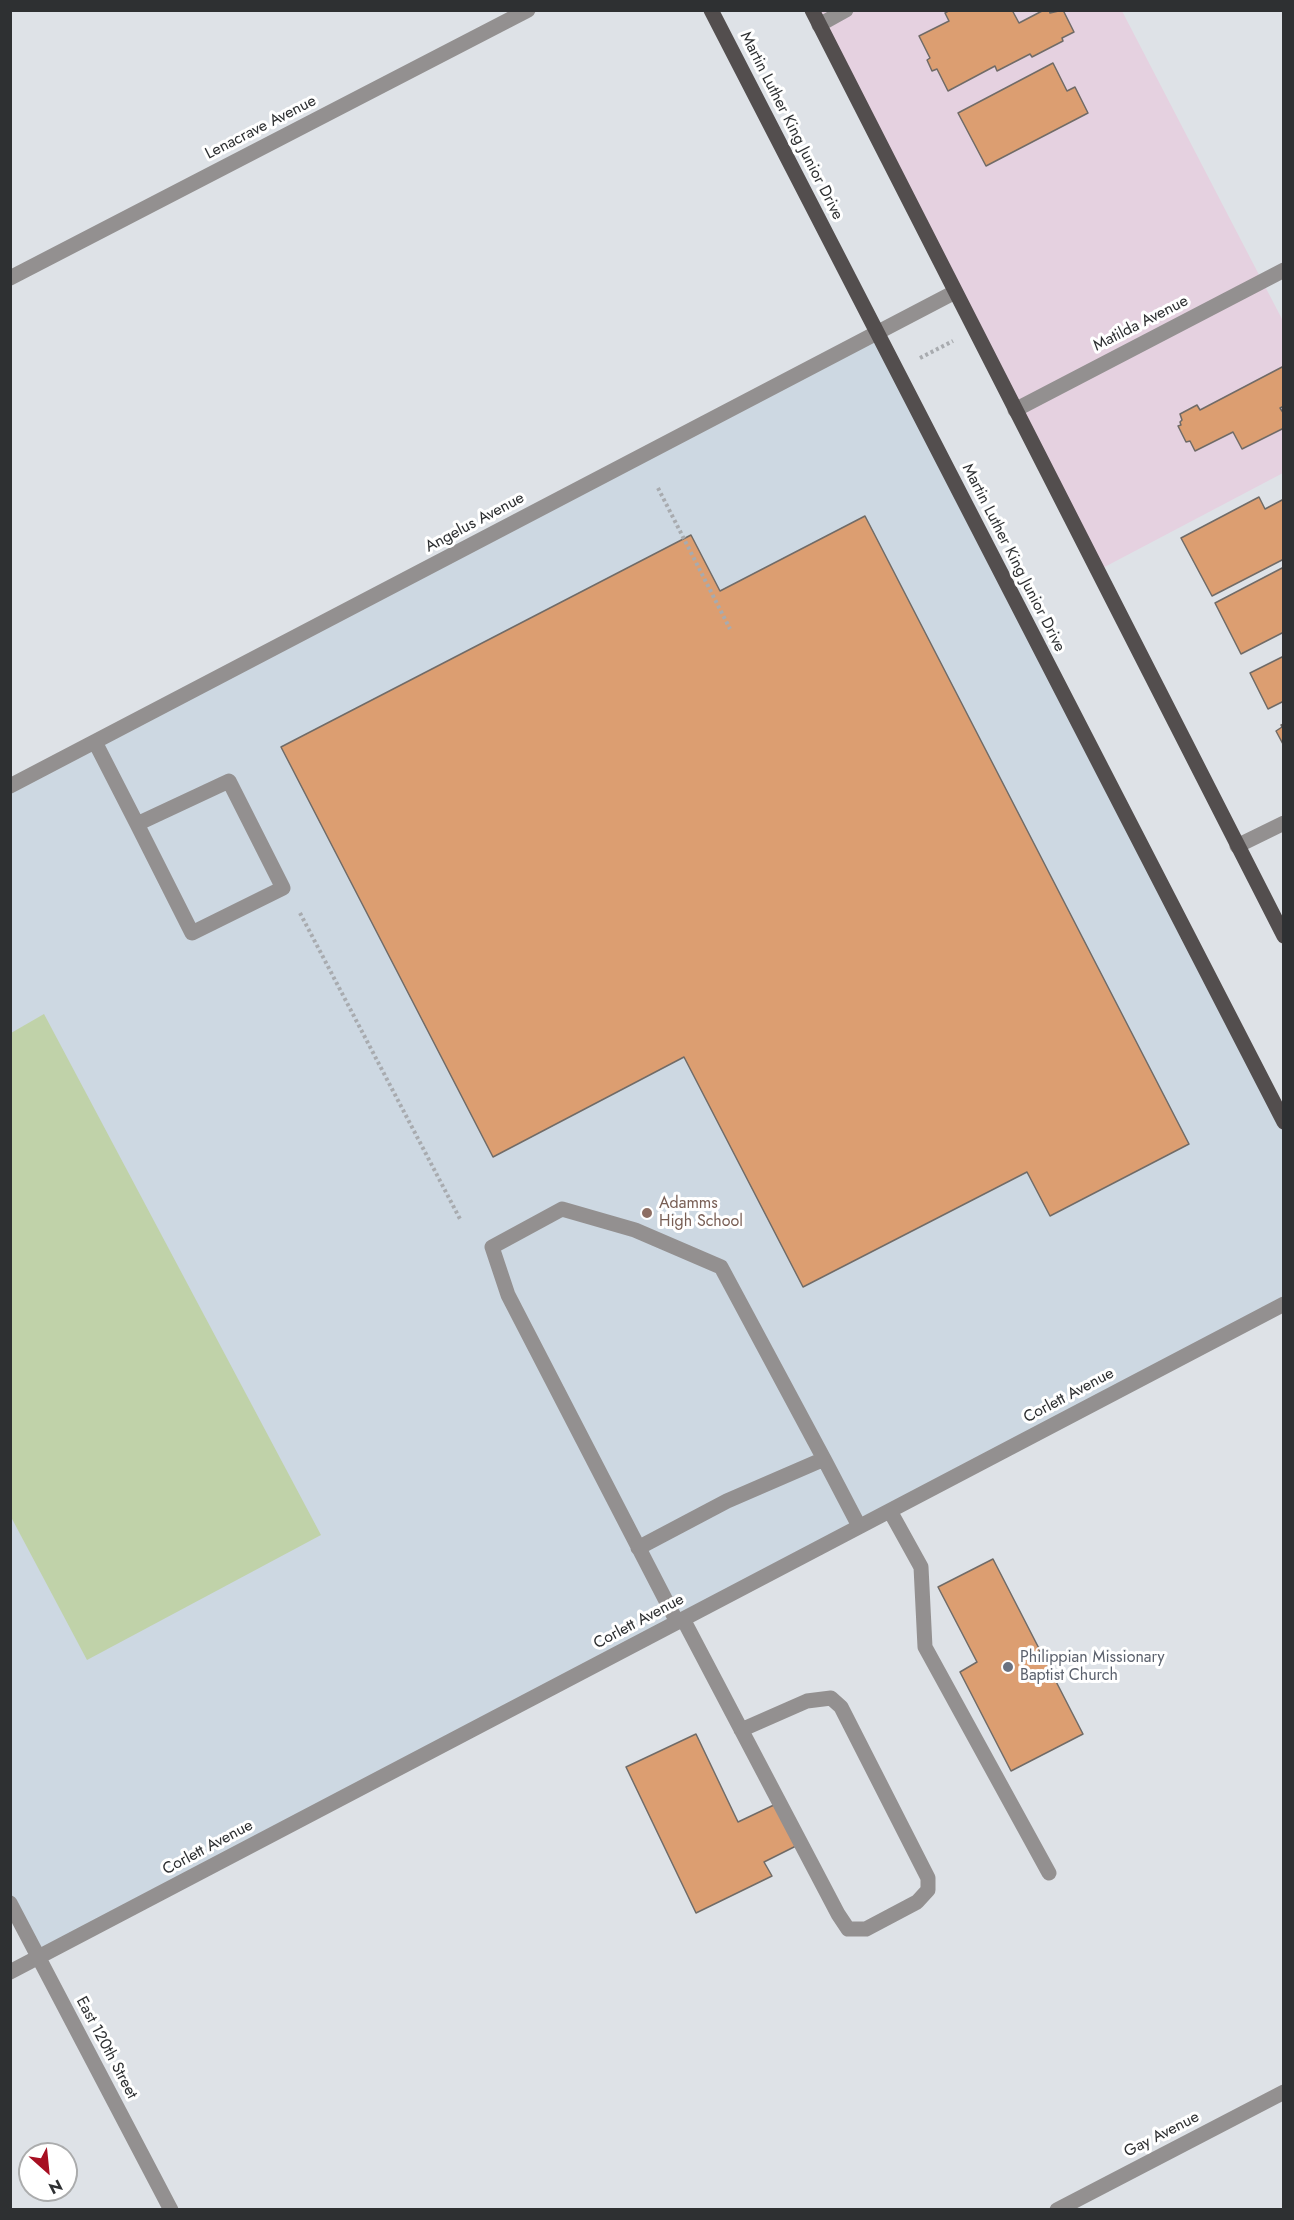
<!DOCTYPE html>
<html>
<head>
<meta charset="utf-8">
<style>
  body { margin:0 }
  #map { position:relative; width:1294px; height:2220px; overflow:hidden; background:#dee2e7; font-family:Jost,sans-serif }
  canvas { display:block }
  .frame { position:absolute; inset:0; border:12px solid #2e3032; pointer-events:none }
  .north { position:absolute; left:18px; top:2142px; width:60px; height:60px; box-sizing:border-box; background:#fff; border:2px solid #abacad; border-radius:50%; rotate:153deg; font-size:16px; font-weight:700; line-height:24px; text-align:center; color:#2e3032 }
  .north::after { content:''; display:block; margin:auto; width:21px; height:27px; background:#a70f22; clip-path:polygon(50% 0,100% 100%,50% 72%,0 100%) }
</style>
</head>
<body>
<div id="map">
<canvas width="1294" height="2220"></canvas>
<div class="frame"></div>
<div class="north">N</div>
</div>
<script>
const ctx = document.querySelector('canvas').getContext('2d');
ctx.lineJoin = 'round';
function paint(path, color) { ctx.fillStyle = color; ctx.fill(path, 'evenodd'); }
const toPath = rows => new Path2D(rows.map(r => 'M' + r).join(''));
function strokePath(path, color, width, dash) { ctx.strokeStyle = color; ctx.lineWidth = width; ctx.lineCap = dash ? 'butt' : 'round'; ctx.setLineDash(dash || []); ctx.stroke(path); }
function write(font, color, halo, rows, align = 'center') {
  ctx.font = font + ' Jost,sans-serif'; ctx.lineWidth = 6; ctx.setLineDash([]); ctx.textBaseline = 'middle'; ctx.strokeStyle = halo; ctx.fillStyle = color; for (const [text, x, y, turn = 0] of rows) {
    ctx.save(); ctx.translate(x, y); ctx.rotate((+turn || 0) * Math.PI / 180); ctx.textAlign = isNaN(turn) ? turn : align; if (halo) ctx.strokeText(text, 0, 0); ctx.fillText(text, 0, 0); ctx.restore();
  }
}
paint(toPath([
  [812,11,1122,11,1283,321,1283,473,1097,571]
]), '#e5d1e0');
paint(toPath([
  [877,333,1283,1122,1283,1304,38,1957,11,1903,11,786]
]), '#cdd8e2');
paint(toPath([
  [44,1014,321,1535,87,1660,11,1517,11,1033]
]), '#c0d2a9');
const building = toPath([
  [950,10,1012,10,1019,23,1044,10,1049,10,1050,13,1063,10,1074,32,1062,38,1063,41,1032,57,1030,54,997,71,995,66,948,91,937,69,932,71,927,60,930,58,919,36,949,21,945,13,950,10],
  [1053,63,1067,91,1075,87,1088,113,986,166,958,113,1053,63],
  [1284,366,1284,406,1280,408,1284,414,1284,428,1242,449,1233,432,1195,451,1190,441,1186,442,1178,426,1181,425,1180,422,1182,420,1180,414,1197,405,1200,410,1284,366],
  [1259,497,1265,509,1284,499,1284,559,1212,596,1181,538,1259,497],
  [865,516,1189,1144,1050,1216,1027,1172,803,1287,684,1057,493,1157,281,747,691,535,720,591,865,516],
  [1284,567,1284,632,1241,654,1215,603,1284,567],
  [1284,656,1284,701,1268,709,1250,673,1284,656],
  [1284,724,1284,746,1276,731,1282,727,1281,725,1284,724],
  [993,1559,1083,1734,1011,1771,960,1672,977,1662,938,1587,993,1559],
  [696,1734,738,1822,776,1804,796,1846,764,1862,772,1876,696,1913,626,1767,696,1734]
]);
paint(building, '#dc9e71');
strokePath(building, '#706b67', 1.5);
strokePath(toPath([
  [920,358,953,341],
  [658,488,730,629],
  [300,913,460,1219]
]), '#a8abaf', 4, [3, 3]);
strokePath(toPath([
  [819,25,846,10],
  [10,278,528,10],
  [1015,410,1284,270],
  [95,742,137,824,192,933,283,888,229,781,137,824],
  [10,786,955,292],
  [1237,846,1284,823],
  [890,1511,921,1567,925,1647,1049,1873],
  [638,1548,727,1501,824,1459,859,1526],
  [683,1619,838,1914,848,1929,866,1929,917,1902,928,1890,928,1878,841,1707,831,1698,807,1701,741,1730],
  [677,1622,508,1295,492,1247,562,1209,635,1230,721,1267,824,1459],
  [10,1903,171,2210],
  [10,1972,1284,1304],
  [1057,2210,1284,2092]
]), '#939090', 15);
strokePath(toPath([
  [711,10,1284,1122],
  [812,10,1284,936]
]), '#534e4e', 15);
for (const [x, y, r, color] of [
  [647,1213,6,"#8d6e63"],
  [1008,1667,6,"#6b7280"]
]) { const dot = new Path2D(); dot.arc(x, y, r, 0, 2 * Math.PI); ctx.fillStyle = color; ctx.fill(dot); strokePath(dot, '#fff', 2); }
write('16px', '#2e3032', '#fff', [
  ["Martin Luther King Junior Drive",791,126,63],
  ["Lenacrave Avenue",261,128,-27],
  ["Matilda Avenue",1141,324,-27],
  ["Angelus Avenue",475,523,-28],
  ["Martin Luther King Junior Drive",1013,558,63],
  ["Corlett Avenue",1069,1396,-28],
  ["Corlett Avenue",639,1622,-28],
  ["Corlett Avenue",208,1848,-28],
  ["East 120th Street",106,2048,62],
  ["Gay Avenue",1162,2135,-27]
]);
write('16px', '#785e54', '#fff', [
  ["Adamms",659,1204],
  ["High School",659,1222]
], 'left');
write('16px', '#5b616d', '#fff', [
  ["Philippian Missionary",1020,1658],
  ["Baptist Church",1020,1676]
], 'left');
</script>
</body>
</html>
